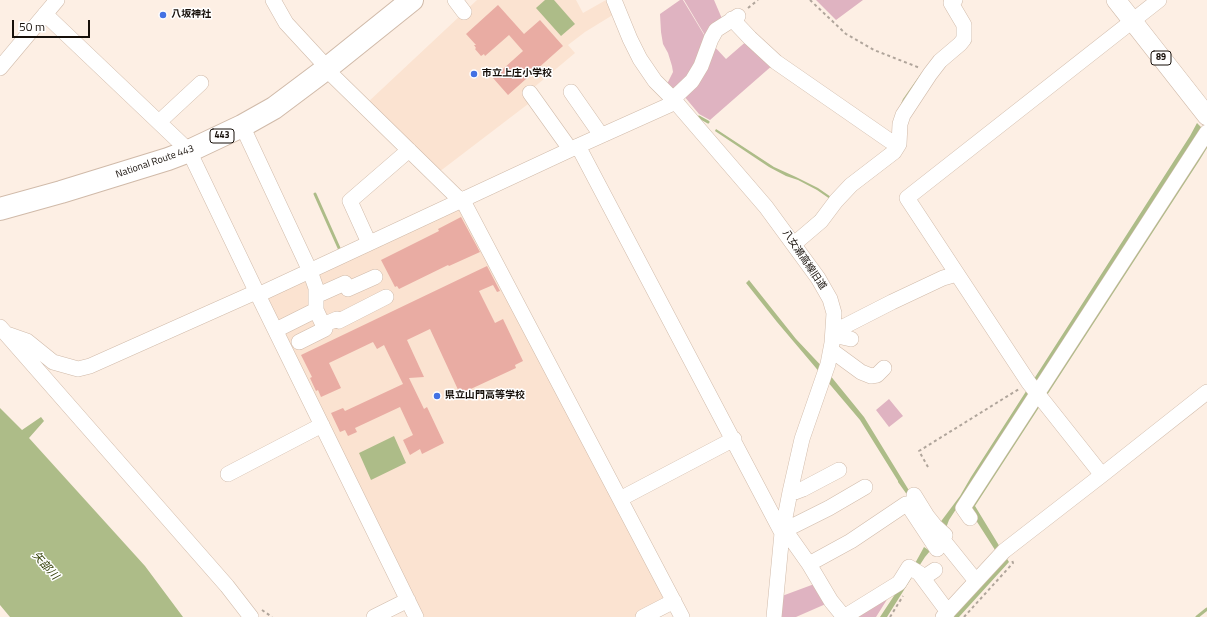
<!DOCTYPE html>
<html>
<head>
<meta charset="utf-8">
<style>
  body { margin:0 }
  #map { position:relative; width:1207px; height:617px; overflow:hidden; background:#fdefe4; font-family:"Titillium Web",sans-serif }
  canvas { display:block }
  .scale { position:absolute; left:12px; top:20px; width:78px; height:18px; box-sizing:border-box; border:2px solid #160f09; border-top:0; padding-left:5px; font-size:12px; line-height:14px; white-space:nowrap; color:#160f09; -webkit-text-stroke:3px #fff; paint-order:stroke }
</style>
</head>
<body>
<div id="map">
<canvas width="1207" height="617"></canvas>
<div class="scale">50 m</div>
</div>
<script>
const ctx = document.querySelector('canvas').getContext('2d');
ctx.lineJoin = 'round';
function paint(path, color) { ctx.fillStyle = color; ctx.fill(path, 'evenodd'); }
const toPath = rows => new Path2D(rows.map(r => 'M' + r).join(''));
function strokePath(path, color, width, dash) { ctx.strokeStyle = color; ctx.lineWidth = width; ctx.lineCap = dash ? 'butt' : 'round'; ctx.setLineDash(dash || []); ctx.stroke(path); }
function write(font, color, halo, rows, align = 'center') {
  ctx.font = font + ' "Titillium Web","Noto Sans JP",sans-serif'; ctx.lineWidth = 3; ctx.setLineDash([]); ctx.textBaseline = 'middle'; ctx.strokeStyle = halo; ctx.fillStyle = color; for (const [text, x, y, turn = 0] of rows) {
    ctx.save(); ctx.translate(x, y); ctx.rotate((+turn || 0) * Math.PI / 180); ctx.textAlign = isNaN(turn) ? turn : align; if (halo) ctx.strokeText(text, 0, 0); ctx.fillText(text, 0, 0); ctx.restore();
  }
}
paint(toPath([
  [477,0,576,0,583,13,606,0,610,0,616,13,585,32,568,45,575,53,526,94,532,101,439,172,367,103],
  [462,203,670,601,637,617,420,617,265,295]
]), '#fbe3d1');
paint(toPath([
  [680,0,683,0,706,38,700,60,676,92,667,84,673,72,672,66,668,53,663,44,661,32,660,14],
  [684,0,714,0,723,21,706,37],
  [816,0,863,0,836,20],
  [749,39,774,64,710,120,699,114,684,96,713,45,726,59],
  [889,399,903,416,889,427,876,410],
  [817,583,828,603,796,617,779,617,782,596],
  [893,590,876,617,849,617]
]), '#dfb3c1');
paint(toPath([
  [545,0,554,0,575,24,561,36,536,8],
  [922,72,893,144,824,209,793,236,815,216,830,199,817,190,798,180,786,176,769,167,715,131,716,129,774,167,796,177,818,188,831,197,890,145,897,113,903,99],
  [1197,123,1203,129,949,520,946,528,939,524,960,496,971,477,1190,136],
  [1207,137,1207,148,1199,161,975,506,1009,562,959,617,951,617,975,591,970,578,997,553,972,514,969,512],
  [749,280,796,339,829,374,864,417,940,541,898,482,898,481,860,420,777,322,746,283],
  [0,408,22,430,41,417,44,421,29,438,145,566,183,617,10,617,0,605],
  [394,436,406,463,371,480,359,453],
  [924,547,930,551,925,557,914,574,887,617,880,617,913,567]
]), '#adbc88');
strokePath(toPath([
  [699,117,708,122],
  [315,194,339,248],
  [1197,617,1207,609]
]), '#adbc88', 3);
paint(toPath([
  [498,5,524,34,540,20,563,46,508,95,493,78,523,51,509,35,485,56,484,54,481,56,475,49,476,48,474,45,476,45,466,34],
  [461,217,480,252,449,266,448,265,399,289,397,286,395,287,381,260,439,231,438,229],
  [487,266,500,291,497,292,493,285,479,291,495,323,503,319,523,361,515,365,516,368,460,394,430,329,407,340,424,377,409,378,424,409,427,407,444,443,422,454,420,449,410,455,403,440,413,435,400,407,355,428,357,432,348,436,345,430,340,432,331,413,343,408,345,411,403,384,384,345,377,349,373,342,329,363,341,388,321,397,318,390,316,391,310,378,312,377,301,355]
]), '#e9aca3');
const minor = toPath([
  [273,0,286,23,322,62],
  [455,0,464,12],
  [614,0,630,39,640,59,655,81,673,99,766,207,818,278,830,299,834,313,832,343,828,364,802,439,790,492,782,533,774,617],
  [45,14,189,151,258,295,416,617],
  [732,19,750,38,776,62,890,141],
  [0,68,57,0],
  [326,69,460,200],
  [571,92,601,135],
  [530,93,570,149],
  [673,99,692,81,701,66,711,39,716,30,738,16],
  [159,122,201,83],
  [245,132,310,271,316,288,316,310,325,329,299,342],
  [578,146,782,533],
  [462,199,682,617],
  [369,243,350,201,409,150],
  [794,244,821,221,836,201,851,185,894,152,899,144,900,124,903,115,930,74,940,61,960,44,964,39,964,25,951,3,955,0],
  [258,295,578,146,676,102],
  [316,296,345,283,348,289,375,277],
  [323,325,337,319,339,321,386,297],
  [0,327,227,586,251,617],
  [282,327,316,310],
  [833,327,840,327,845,326,892,302,943,278,957,274],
  [7,334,27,341,53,362,78,369,90,366,256,292],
  [833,335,851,339],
  [831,350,861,372,871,376,877,375,884,368],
  [228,474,322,425],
  [1102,475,1029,383,907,198,1159,0],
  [790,492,795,492,803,489,839,470],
  [620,499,734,439],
  [970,518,963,508,1207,132],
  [785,530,809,564,851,541,906,504,908,505,937,549,943,540,945,535,935,526,927,516,914,495],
  [783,531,829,508,865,487],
  [943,540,976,581],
  [809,564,831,601,844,617],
  [923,578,935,570],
  [374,617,408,600],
  [643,617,674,601],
  [844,617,899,583,909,567,919,573,948,612],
  [943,617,1004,551,1102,475,1207,392]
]);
const major = toPath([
  [1116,0,1207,116]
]);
const highway = toPath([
  [0,209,61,192,168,159,189,151,242,126,274,108,326,69,412,0]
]);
strokePath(minor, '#d0baa9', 16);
strokePath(major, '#d0baa9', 20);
strokePath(highway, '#d0baa9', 24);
strokePath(toPath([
  [810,0,846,34,874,50,920,68],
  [748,8,758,0],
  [928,467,919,451,1019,389],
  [262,610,272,617],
  [890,617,903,596],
  [964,617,1013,563,1012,560]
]), '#b0a59b', 2, [3, 3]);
strokePath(minor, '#fff', 15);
strokePath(major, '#fff', 19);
strokePath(highway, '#fff', 22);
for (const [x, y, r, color] of [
  [163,15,4,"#4371e3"],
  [474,74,4,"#4371e3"],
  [437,396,4,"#4371e3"]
]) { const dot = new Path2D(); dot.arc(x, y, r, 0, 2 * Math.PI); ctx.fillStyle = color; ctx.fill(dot); strokePath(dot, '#fff', 1.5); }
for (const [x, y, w] of [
  [1161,58,20],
  [222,136,24]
]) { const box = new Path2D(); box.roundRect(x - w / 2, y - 7, w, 14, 3); ctx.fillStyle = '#fff'; ctx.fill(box); strokePath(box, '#160f09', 1); }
write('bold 9px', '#160f09', null, [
  ["89",1161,58],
  ["443",222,136]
]);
write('bold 10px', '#160f09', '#fff', [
  ["八坂神社",171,15],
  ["市立上庄小学校",482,74],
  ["県立山門高等学校",445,396]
], 'left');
write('10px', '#160f09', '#fff', [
  ["National Route 443",155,162,-19],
  ["八女瀬高線旧道",804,260,56]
]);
write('italic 11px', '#2e3b00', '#fff', [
  ["矢部川",45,566,48]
]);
</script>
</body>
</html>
